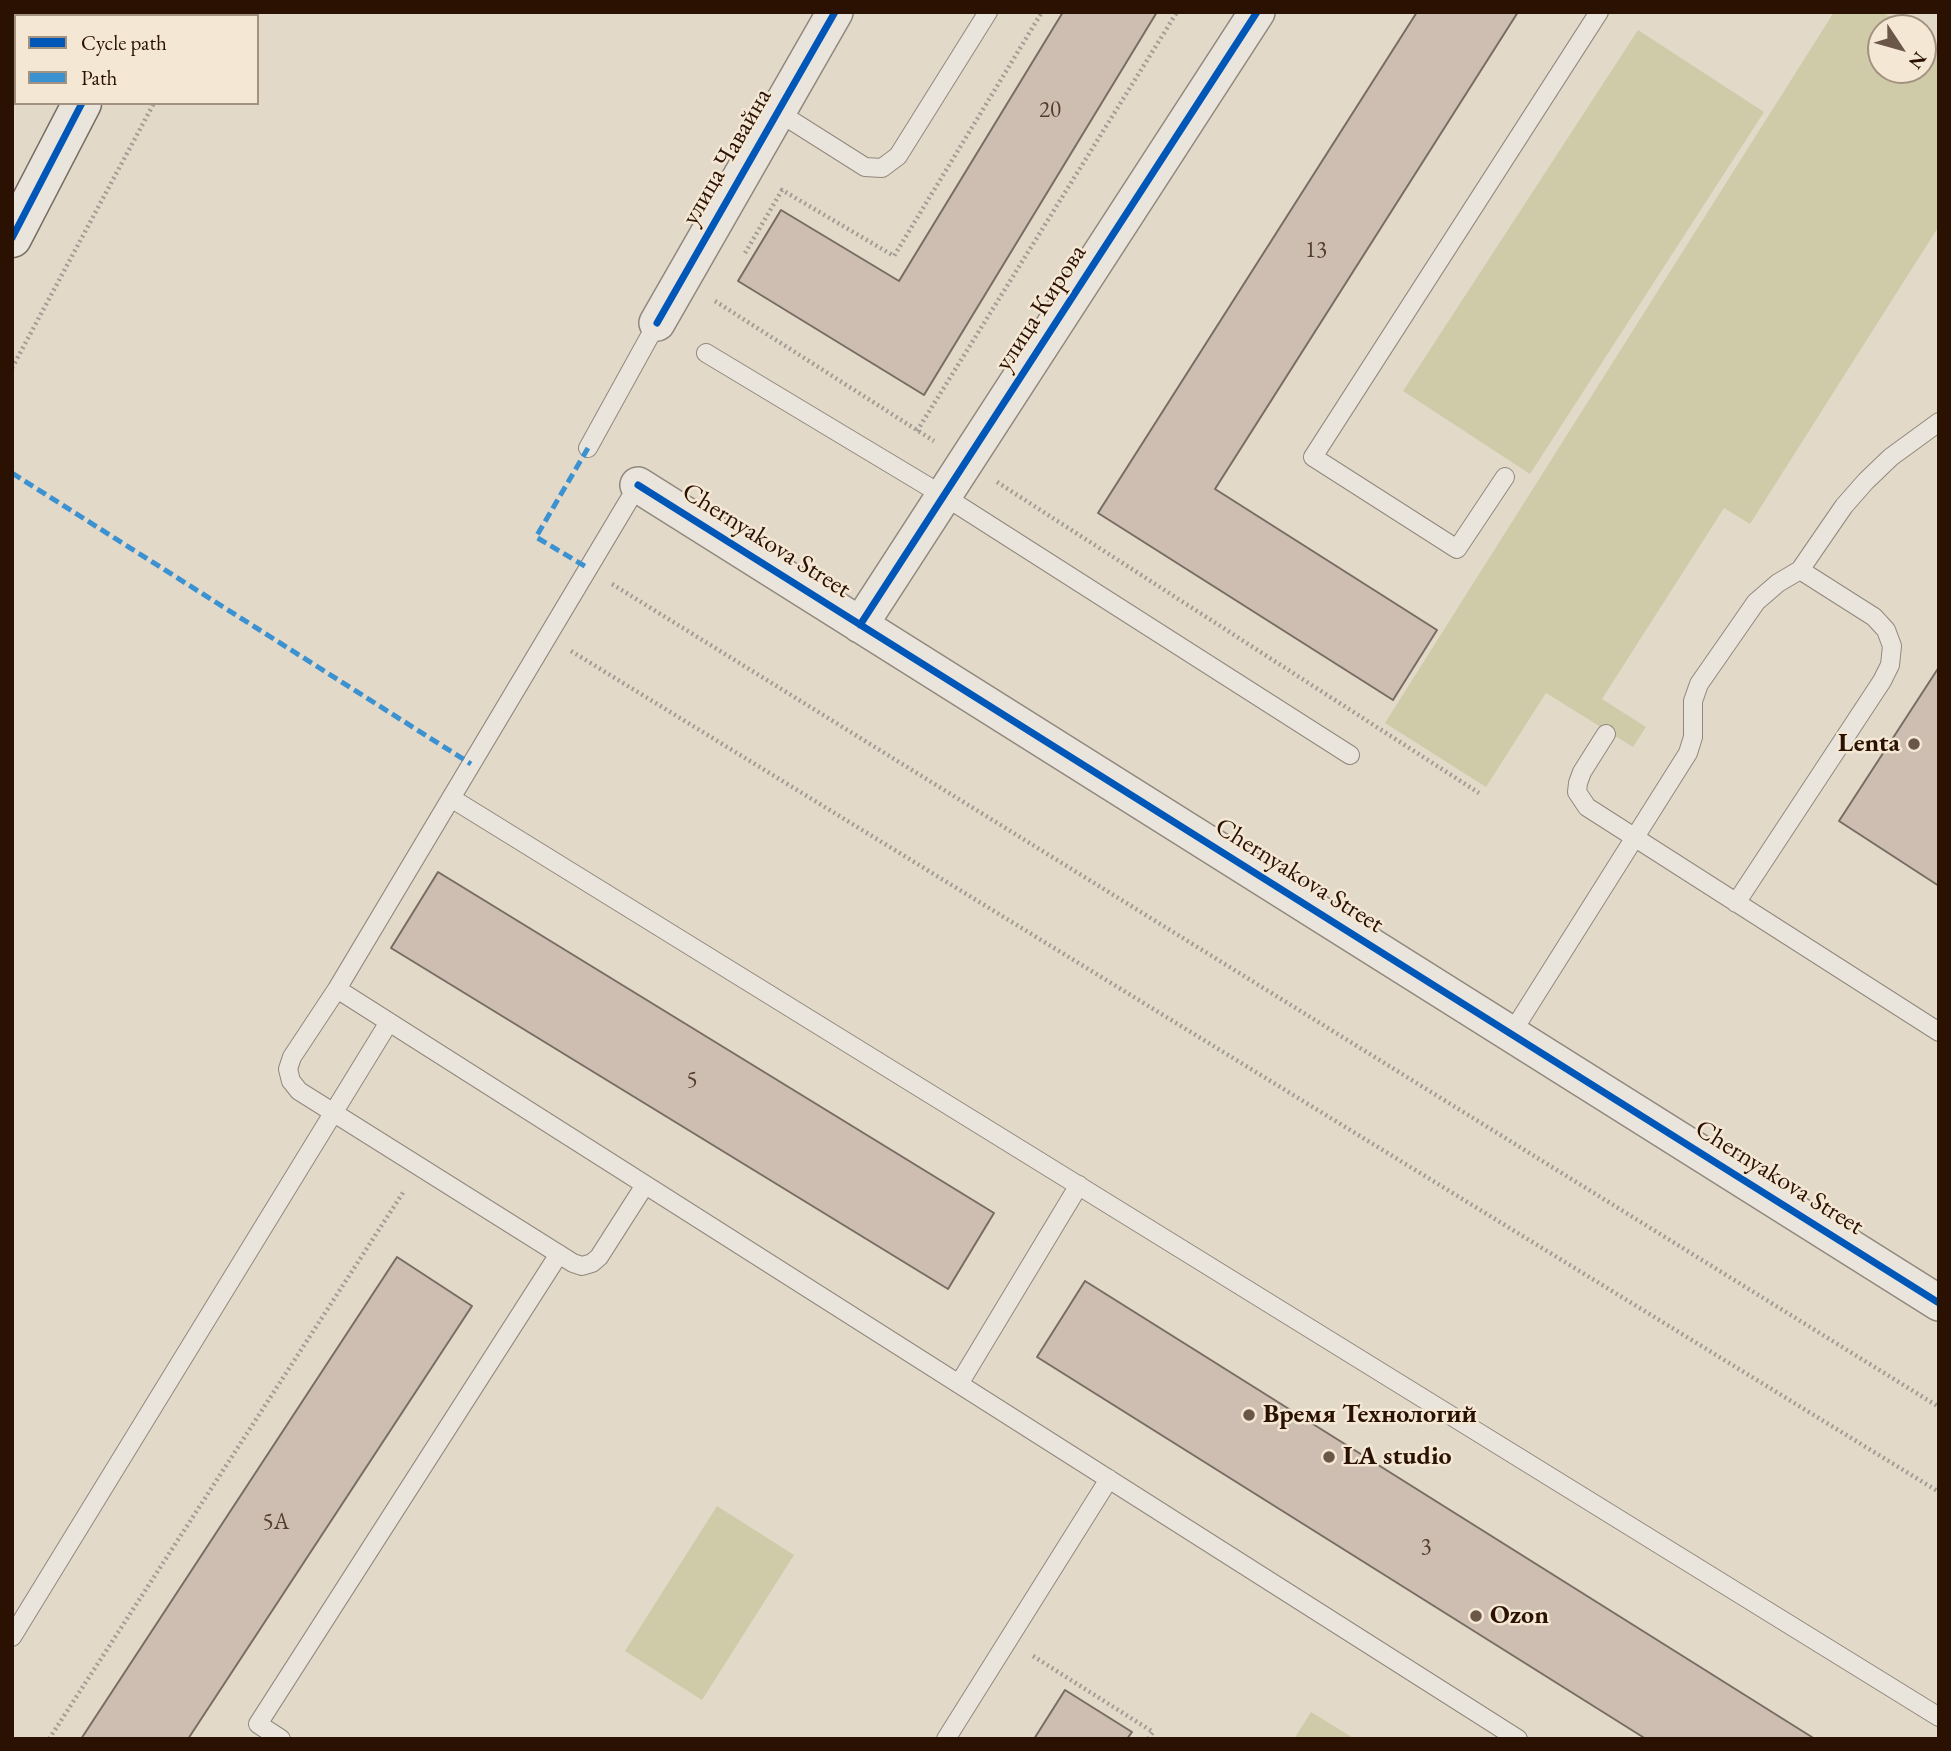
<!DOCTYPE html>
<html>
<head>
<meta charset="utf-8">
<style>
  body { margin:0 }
  #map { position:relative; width:1951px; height:1751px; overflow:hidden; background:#e3d9c9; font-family:"EB Garamond",serif }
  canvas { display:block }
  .frame { position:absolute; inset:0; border:14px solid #2b1102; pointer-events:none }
  .legend { position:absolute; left:14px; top:14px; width:245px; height:91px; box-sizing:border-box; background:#f4e8d5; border:2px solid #a49281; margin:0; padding:9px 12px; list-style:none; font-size:21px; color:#2b1102 }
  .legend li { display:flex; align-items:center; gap:14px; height:35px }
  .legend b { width:35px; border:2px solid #a49281 }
  .north { position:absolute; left:1867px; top:14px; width:70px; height:70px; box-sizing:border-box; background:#f4e8d5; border:2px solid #a49281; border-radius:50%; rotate:126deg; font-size:19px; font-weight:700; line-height:28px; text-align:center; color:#2b1102 }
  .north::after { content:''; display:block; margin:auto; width:24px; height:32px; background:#6b5748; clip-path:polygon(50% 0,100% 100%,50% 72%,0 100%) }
</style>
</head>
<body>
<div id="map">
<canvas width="1951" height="1751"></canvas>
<div class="frame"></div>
<ul class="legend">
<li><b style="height:9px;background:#0057b8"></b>Cycle path</li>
<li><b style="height:9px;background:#3c92d1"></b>Path</li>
</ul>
<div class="north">N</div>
</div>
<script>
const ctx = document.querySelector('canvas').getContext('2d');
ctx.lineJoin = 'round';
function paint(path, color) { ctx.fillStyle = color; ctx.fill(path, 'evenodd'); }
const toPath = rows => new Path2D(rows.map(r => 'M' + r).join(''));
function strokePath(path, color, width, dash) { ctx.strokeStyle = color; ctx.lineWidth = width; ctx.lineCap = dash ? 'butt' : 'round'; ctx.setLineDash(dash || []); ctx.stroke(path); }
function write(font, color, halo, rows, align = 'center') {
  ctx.font = font + ' "EB Garamond",serif'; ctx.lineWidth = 5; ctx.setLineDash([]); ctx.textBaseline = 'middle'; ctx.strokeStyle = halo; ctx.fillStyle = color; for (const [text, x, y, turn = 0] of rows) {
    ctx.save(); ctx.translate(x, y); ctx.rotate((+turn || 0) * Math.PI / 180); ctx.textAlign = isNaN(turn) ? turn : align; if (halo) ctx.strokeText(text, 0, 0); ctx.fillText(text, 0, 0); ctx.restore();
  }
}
paint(toPath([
  [1834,12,1882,12,1907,28,1881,28,1881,70,1923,70,1923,38,1939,48,1939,226,1750,524,1724,508,1602,699,1646,727,1633,747,1546,693,1486,787,1385,723],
  [1638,30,1764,112,1530,474,1403,391],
  [717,1506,794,1555,702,1700,625,1651],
  [1311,1712,1355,1739,1294,1739]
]), '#cfcba8');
const building = toPath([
  [1063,12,1157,12,924,395,738,281,781,210,899,281,1063,12],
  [1417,12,1518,12,1215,489,1437,630,1393,700,1098,513,1417,12],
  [1939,667,1939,886,1839,821,1939,667],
  [438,872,994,1213,948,1289,391,948,438,872],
  [397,1257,472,1306,188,1739,81,1739,397,1257],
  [1085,1281,1815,1739,1646,1739,1037,1357,1085,1281],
  [1065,1690,1132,1732,1127,1739,1034,1739,1065,1690]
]);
paint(building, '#cebeb2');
strokePath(building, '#776d63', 2);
const lane = toPath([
  [778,112,865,167,882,168,898,156,988,12],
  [706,353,944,496,1350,755],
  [588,448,657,323],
  [1505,477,1457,549,1313,457,1599,12],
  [638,485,337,989,292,1057,288,1069,291,1081,299,1091,573,1263,582,1266,592,1263,599,1257,645,1185],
  [1606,734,1582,772,1578,783,1577,792,1587,807,1939,1032],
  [451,798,1939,1717],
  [1736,903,1882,681,1890,665,1892,646,1886,630,1874,617,1800,570],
  [337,989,1518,1739],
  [1511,1034,1688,753,1693,737,1693,701,1699,684,1756,602,1778,583,1800,570,1844,506,1866,481,1891,457,1939,422],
  [959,1384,1079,1185],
  [12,1637,389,1022],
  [281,1739,258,1724,559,1254],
  [946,1739,1109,1479]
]);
const street = toPath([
  [657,323,835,12],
  [638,485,1939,1303],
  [860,625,1257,12]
]);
const secondary = toPath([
  [127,16,129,12],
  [12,238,82,103]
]);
strokePath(lane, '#91887d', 20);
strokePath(street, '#91887d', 38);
strokePath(secondary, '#776d63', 41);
strokePath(toPath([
  [200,16,202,12],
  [745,253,782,190,894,256,1042,12],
  [715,301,934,441],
  [12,368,154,103],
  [917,431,1177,12],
  [997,482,1479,793],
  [612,584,1939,1407],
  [571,651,1939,1492],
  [1033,1656,1153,1732,1148,1739],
  [49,1739,404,1191]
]), '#a49d95', 4.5, [2, 3.5]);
strokePath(lane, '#e9e4dc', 18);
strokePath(street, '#e9e4dc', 35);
strokePath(secondary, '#e9e4dc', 38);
strokePath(toPath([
  [588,448,536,537,588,568],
  [12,473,471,764]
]), '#3c92d1', 5, [10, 5]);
strokePath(toPath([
  [12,238,82,103],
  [657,323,835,12],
  [638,485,1939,1303],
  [860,625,1257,12]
]), '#0057b8', 7);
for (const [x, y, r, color] of [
  [1914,744,7,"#6b5748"],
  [1249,1415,7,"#6b5748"],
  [1329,1457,7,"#6b5748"],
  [1476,1616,7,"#6b5748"]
]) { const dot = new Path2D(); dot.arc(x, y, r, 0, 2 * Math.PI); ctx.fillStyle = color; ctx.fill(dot); strokePath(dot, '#f4e8d5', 2.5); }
write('23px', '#543c2e', null, [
  ["20",1050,111],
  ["13",1316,251],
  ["5",692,1081],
  ["5А",276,1523],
  ["3",1426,1548]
]);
write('26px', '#2b1102', '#f4e8d5', [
  ["улица Чавайна",727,157,-60],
  ["улица Кирова",1041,308,-57],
  ["Chernyakova Street",766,541,32],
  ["Chernyakova Street",1299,876,32],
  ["Chernyakova Street",1779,1178,32]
]);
write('bold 26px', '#2b1102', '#f4e8d5', [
  ["Lenta",1900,744,"right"],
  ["Время Технологий",1263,1415],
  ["LА studio",1343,1457],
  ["Ozon",1490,1616]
], 'left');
</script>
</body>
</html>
